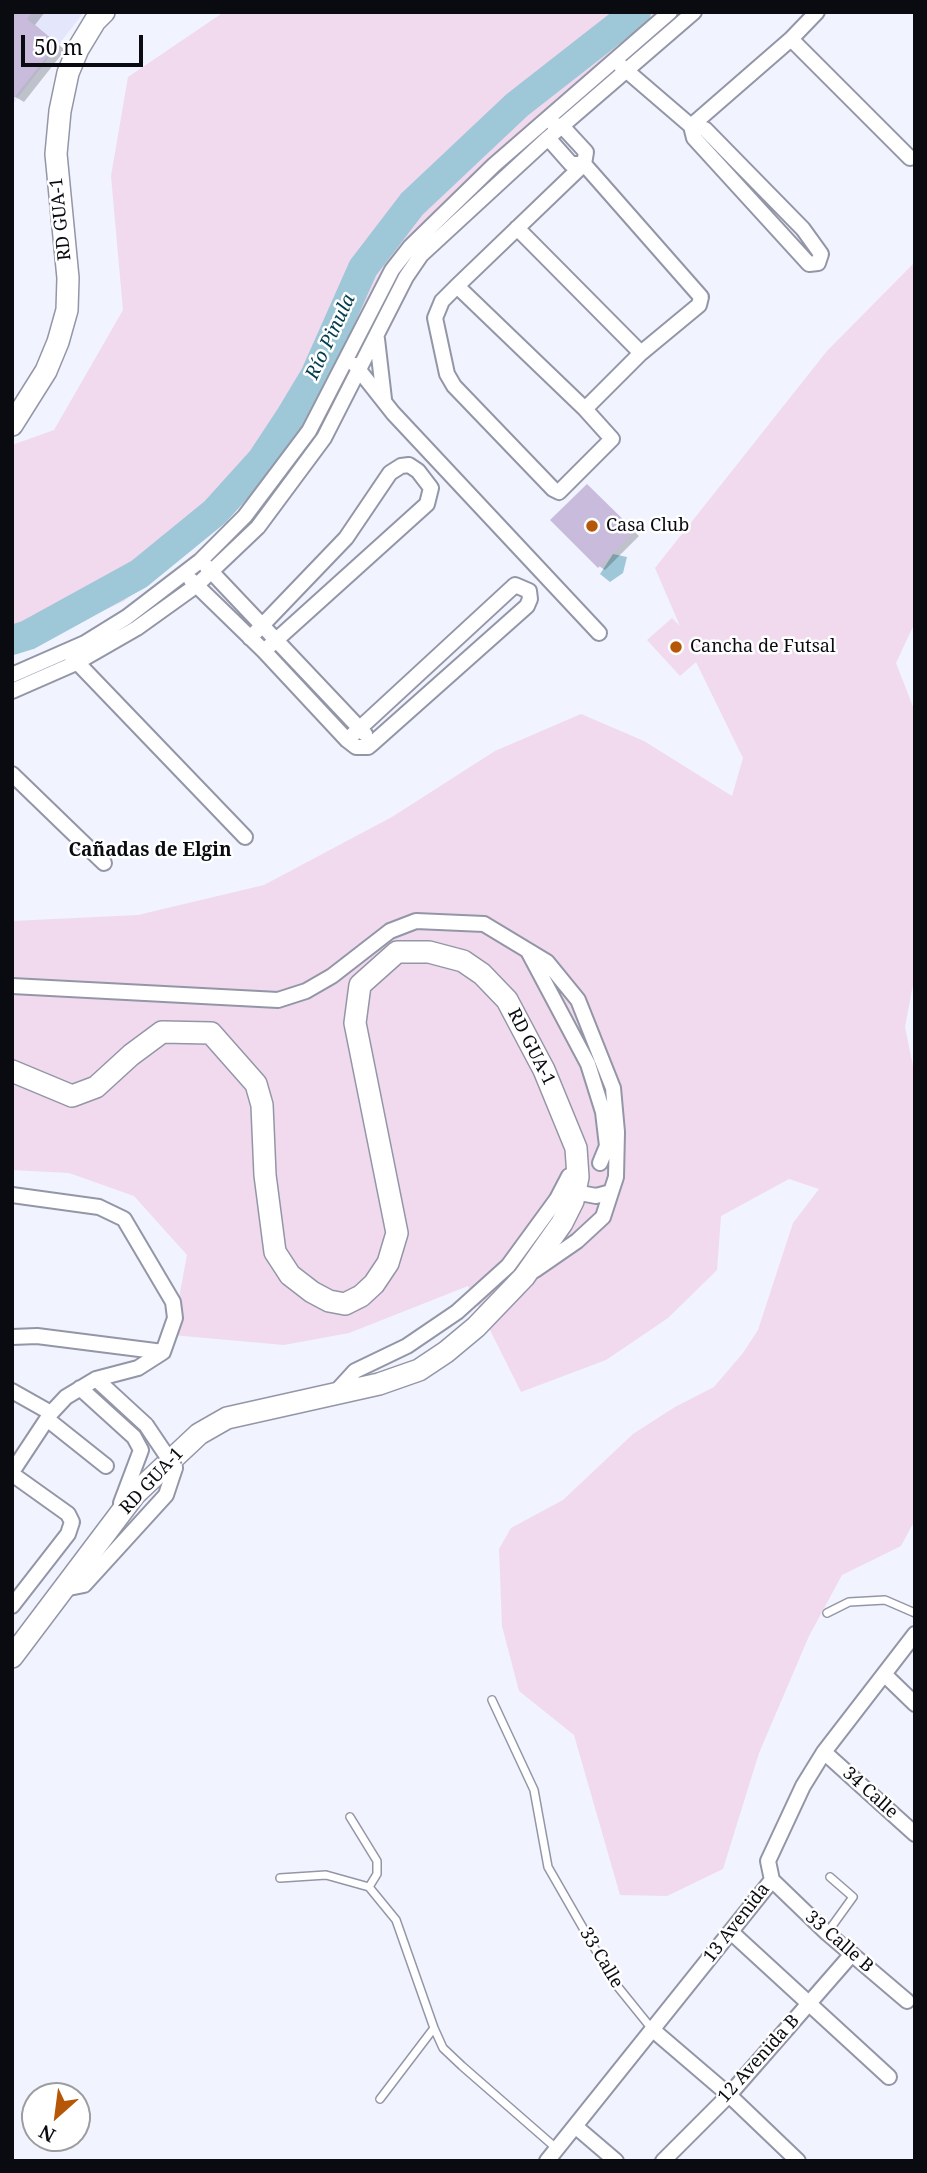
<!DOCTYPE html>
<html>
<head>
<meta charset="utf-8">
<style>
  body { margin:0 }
  #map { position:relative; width:927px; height:2173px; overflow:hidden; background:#f1f3fe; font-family:"Noto Serif",serif }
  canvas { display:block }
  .frame { position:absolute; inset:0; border:14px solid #0a0b11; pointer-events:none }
  .north { position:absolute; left:21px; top:2082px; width:70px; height:70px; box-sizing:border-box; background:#fff; border:2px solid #9d9da0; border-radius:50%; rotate:208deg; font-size:19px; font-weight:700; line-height:28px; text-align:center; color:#0a0b11 }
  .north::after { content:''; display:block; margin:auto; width:24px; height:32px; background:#b55707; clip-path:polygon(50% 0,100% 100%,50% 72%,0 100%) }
  .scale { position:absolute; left:21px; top:35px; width:122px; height:32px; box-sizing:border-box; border:4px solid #0a0b11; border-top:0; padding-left:9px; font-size:21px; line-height:24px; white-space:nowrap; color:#0a0b11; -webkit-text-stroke:5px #fff; paint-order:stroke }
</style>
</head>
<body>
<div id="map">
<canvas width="927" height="2173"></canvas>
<div class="frame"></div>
<div class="north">N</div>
<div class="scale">50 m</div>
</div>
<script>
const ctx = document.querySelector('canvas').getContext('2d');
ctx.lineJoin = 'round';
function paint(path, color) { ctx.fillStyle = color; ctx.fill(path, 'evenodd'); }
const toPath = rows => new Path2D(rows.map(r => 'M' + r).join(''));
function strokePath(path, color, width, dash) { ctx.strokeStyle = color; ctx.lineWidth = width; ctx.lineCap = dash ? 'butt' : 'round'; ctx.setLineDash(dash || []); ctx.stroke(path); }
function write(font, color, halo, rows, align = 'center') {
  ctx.font = font + ' "Noto Serif",serif'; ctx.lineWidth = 5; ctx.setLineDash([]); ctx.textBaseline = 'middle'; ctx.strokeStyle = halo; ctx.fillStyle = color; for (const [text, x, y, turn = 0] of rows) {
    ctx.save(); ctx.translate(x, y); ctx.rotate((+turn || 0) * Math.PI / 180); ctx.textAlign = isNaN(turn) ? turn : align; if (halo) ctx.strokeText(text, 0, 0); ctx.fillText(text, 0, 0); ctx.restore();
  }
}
paint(toPath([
  [12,12,84,12,13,104,12,104]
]), '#e4e7fc');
paint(toPath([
  [224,12,670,12,560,101,438,209,374,296,322,389,238,509,124,601,12,653,12,445,54,430,123,310,111,176,128,77],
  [915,262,915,622,896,663,915,712,915,974,905,1027,915,1076,915,1520,901,1546,842,1575,809,1636,759,1753,723,1869,667,1896,620,1895,574,1735,519,1691,502,1626,499,1549,511,1528,563,1500,633,1434,675,1407,714,1387,743,1353,758,1330,793,1223,819,1189,789,1179,721,1216,717,1270,668,1318,606,1360,521,1392,468,1286,349,1333,284,1345,172,1335,187,1255,134,1196,69,1173,12,1170,12,921,138,915,264,885,392,817,495,751,581,714,644,741,732,796,743,758,696,662,680,676,647,640,672,618,680,626,655,568,827,351]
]), '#f1daed');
paint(toPath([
  [613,554,627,557,623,573,610,582,600,574]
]), '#9ec7d8');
paint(toPath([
  [12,12,45,12,35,25,65,50,24,102,12,95],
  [587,486,639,536,605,570,599,566]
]), '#0003');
strokePath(toPath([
  [12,640,28,635,139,574,215,512,262,460,291,416,315,376,363,268,412,204,517,105,636,12]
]), '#9ec7d8', 30);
paint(toPath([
  [12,12,32,12,27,19,57,44,14,98],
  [587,484,635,531,598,568,550,520]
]), '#c9bbdc');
const service = toPath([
  [827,1613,849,1602,885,1600,915,1613],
  [492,1700,534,1790,548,1867,614,1982,652,2029],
  [350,1817,377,1861,377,1874,369,1887],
  [280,1878,326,1875,369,1887,396,1920,434,2028],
  [827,1933,853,1897,830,1877],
  [380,2099,434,2028,443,2048,462,2066,556,2148]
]);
const minor = toPath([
  [791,39,910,158],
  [620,65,691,126,705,129,803,229,821,254,818,263,809,264,694,138,691,126],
  [691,126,791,39,817,12],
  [517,228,641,353,699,305,701,297,584,164,571,164,548,138],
  [457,286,585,409,612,439,559,492,553,489,454,386,447,374,435,318,442,301,457,286,584,164,586,152,562,126,554,125],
  [377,339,384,399],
  [355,365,393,413,599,633],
  [585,409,641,353],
  [206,566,365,734],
  [191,580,264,651,347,740,356,747,368,747,374,742,527,606,530,599,529,591,515,585,347,740],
  [250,638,346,538,390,473,401,466,409,465,418,471,431,488,427,504,264,651],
  [72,657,245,837],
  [12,675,85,643,127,617,200,561,245,516,309,431,392,270,410,247,494,165,670,12],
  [12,691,76,663,137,628,197,585,258,527,324,438,406,277,421,255,548,138,694,12],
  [12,774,104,863],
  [528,951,588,1064,603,1112,607,1146,600,1163],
  [12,986,278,1000,306,991,332,976,390,931,416,921,484,924,547,962,578,1000,613,1088,617,1132,616,1177,603,1217,577,1241,535,1270],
  [575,1192,596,1196,611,1192],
  [12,1195,99,1207,124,1219,173,1302,175,1318,163,1352,138,1368,96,1379,66,1397,51,1413,12,1472],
  [12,1337,37,1336,163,1352],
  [96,1379,146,1425],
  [80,1388,134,1437,141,1450,121,1503],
  [12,1391,51,1413],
  [334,1394,355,1371,407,1346,457,1312,508,1266,557,1199,569,1176],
  [47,1419,106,1466],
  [12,1474,68,1514,72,1522,68,1534,12,1606],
  [64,1589,84,1585,166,1495,175,1468],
  [884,1674,915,1704],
  [824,1752,915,1834],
  [772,1880,827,1933,907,2001],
  [731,1932,889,2077],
  [653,2030,729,2095,798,2161],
  [575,2126,616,2161],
  [547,2161,772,1880,768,1861,803,1786,824,1752,915,1634],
  [663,2161,729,2095,852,1954]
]);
const primary = toPath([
  [12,425,46,371,58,342,67,310,68,278,56,154,60,111,68,73,78,49,95,21,104,12],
  [12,1071,72,1096,96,1087,131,1055,162,1032,211,1033,256,1084,262,1105,265,1175,275,1252,290,1275,312,1292,329,1301,345,1304,361,1296,374,1284,388,1263,397,1233,355,1023,360,985,397,952,429,952,463,961,482,974,507,1000,544,1070,576,1148,578,1177,573,1201,562,1223,524,1277,476,1327,446,1352,419,1370,379,1384,227,1418,199,1434,135,1494,12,1657]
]);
strokePath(service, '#9396a7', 10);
strokePath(minor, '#9396a7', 18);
strokePath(primary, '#9396a7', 24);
strokePath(service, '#fff', 7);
strokePath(minor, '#fff', 14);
strokePath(primary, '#fff', 21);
const minorBridge = toPath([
  [146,1425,175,1468]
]);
strokePath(minorBridge, '#9396a7', 18, []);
strokePath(minorBridge, '#fff', 14);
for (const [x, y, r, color] of [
  [592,526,7,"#b55707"],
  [676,647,7,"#b55707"]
]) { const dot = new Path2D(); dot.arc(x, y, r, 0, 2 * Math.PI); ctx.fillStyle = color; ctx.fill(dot); strokePath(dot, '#fff', 2.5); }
write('18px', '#0a0b11', '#fff', [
  ["RD GUA-1",61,219,-96],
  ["RD GUA-1",531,1047,63],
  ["RD GUA-1",152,1481,-47],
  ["34 Calle",870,1793,42],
  ["13 Avenida",737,1923,-52],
  ["33 Calle B",839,1942,41],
  ["33 Calle",601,1958,59],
  ["12 Avenida B",759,2059,-48]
]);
write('18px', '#0a0b11', '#fff', [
  ["Casa Club",606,526],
  ["Cancha de Futsal",690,647]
], 'left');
write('italic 19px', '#003c4e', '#fff', [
  ["Río Pinula",331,337,-65]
]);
write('bold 19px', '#0a0b11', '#fff', [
  ["Cañadas de Elgin",150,851]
]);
</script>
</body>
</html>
